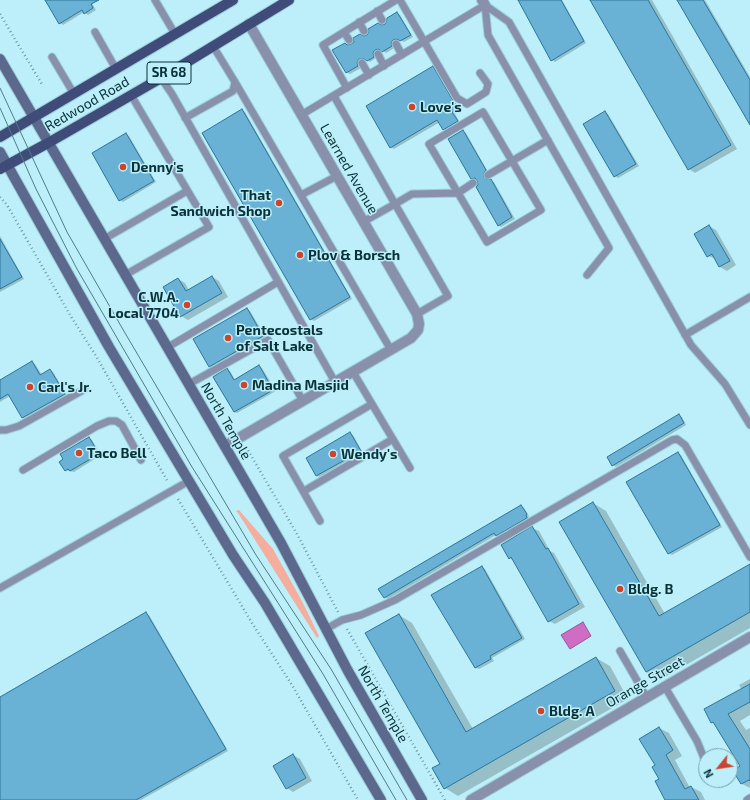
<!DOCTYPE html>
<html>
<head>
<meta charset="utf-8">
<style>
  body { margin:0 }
  #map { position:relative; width:750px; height:800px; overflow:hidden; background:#bdeffa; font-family:"Exo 2",sans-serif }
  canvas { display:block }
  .north { position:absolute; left:698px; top:748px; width:40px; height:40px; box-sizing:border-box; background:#bdeffa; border:1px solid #75a3ac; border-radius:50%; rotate:240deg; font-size:11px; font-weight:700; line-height:16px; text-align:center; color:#083138 }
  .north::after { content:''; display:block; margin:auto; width:14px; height:18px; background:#ce432b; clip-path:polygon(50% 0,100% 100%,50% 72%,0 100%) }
</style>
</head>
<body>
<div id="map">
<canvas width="750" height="800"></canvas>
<div class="north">N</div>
</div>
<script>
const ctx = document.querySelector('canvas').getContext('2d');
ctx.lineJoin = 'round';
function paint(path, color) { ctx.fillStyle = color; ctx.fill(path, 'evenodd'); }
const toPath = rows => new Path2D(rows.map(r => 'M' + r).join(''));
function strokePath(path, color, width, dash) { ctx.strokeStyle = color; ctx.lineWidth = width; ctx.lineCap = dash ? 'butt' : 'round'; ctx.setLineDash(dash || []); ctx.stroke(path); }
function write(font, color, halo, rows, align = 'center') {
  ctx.font = font + ' "Exo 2",sans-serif'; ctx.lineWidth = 3; ctx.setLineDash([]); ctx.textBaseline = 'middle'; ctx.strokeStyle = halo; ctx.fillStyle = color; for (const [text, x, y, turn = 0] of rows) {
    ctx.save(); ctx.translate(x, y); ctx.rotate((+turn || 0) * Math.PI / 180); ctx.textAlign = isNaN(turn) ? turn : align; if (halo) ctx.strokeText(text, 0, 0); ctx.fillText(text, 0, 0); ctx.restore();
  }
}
paint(toPath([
  [239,510,273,549,302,601,319,636,317,638,238,513,236,511]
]), '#f5ad9e');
const water = toPath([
  [583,622,591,636,570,649,561,635,583,622]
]);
paint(water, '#cf6cc3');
strokePath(water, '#935a99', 1);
paint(toPath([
  [46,0,90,0,96,10,88,15,84,12,63,25,60,23],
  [519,0,562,0,586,43,555,62,552,60],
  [591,0,652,0,737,149,695,173,689,169],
  [678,0,705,0,750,77,750,123],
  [397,13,400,15,413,37,404,42,400,40,396,41,394,48,386,53,382,50,379,51,376,58,370,62,367,60,362,60,360,65,361,68,350,74,346,72,348,46,352,45,381,26,385,25],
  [433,67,436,69,460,111,455,114,460,123,447,131,444,129,440,122,394,149,390,147],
  [242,110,245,112,352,299,314,321,311,319],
  [605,112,608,114,639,166,618,178,615,176],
  [463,131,466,133,488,172,486,175,486,180,494,182,515,219,501,227,498,225,479,185,478,180,475,180,471,178],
  [126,134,129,136,156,182,123,202,120,200],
  [709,226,716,230,736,265,727,271,720,267,716,259,708,256],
  [0,236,24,279,0,292],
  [212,277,219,281,228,297,188,320,181,316,164,287,178,279,185,283,189,290],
  [247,309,250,311,266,338,213,368,210,366],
  [32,362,35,364,42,375,50,370,53,372,67,395,26,419,23,418,10,396,0,402,0,381],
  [259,366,262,368,276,391,237,413,234,412,227,369,230,371,235,380],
  [679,416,682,417,686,425,616,467,613,465],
  [350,433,353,435,363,453,320,477,317,476,307,458],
  [89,438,92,440,101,455,74,472,65,470],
  [678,453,681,455,722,527,672,555,669,553],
  [593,503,606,511,665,614,750,566,750,628,660,680,646,672],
  [521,506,524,508,529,516,528,517,530,520,499,537,496,535,388,599,385,598],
  [532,528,539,531,550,551,554,553,585,607,555,624,549,621,514,561,509,558],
  [482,567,485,569,525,639,492,658,494,661,479,669,476,668,433,596],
  [146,613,149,615,228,751,141,800,0,800,0,698],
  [399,615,412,623,473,729,596,658,610,666,628,699,458,796,445,788,441,764],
  [750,679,750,715,740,721,746,730,750,728,750,788,742,784,734,771,742,766,716,724,712,722,742,690,739,685],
  [659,728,669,733,682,756,675,760,690,788,691,787,701,792,705,800,667,800,656,766],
  [293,755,300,759,312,781,293,792,287,788]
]), '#0003');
const building = toPath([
  [45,0,99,0,91,4,93,8,84,14,82,10,59,24,45,0],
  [518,0,561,0,584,41,551,61,518,0],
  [590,0,648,0,731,145,688,170,590,0],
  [677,0,703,0,750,80,750,125,677,0],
  [397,12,411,35,400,41,397,39,393,40,391,43,392,46,382,52,379,49,375,50,373,53,374,57,367,61,364,59,359,59,357,63,358,66,346,73,332,50,345,43,347,45,351,44,354,42,353,38,360,34,364,36,367,35,369,31,368,29,378,23,382,25,385,24,386,22,387,18,397,12],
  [433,66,458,109,452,112,458,121,443,130,437,120,390,148,366,106,433,66],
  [242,109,350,297,310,320,202,133,242,109],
  [605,111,636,164,614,177,583,124,605,111],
  [463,130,486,170,484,173,484,177,486,179,491,179,512,217,498,226,476,187,478,185,477,181,475,178,471,179,448,139,463,130],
  [126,133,154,181,119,201,92,153,126,133],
  [709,225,730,261,719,267,712,254,707,257,694,234,709,225],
  [0,239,22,277,0,289,0,239],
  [212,276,222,293,180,317,163,287,178,278,186,291,212,276],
  [247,308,263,336,209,367,193,339,247,308],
  [32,361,40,375,50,369,65,394,22,418,8,394,0,399,0,380,32,361],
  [259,365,273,390,234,412,213,377,227,368,234,380,259,365],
  [679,414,684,423,612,466,607,457,679,414],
  [350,432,361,451,316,476,306,458,350,432],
  [89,437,99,454,70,471,68,469,65,471,59,462,63,459,60,454,89,437],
  [678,452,720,525,668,554,626,482,678,452],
  [593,502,659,616,750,564,750,612,646,672,559,522,593,502],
  [521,505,527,514,526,515,527,518,496,536,494,533,384,598,378,589,521,505],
  [532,526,546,549,548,548,579,604,548,622,511,557,509,559,501,545,532,526],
  [482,566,522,638,490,656,491,659,475,668,431,595,482,566],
  [146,612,226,749,136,800,0,800,0,697,146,612],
  [399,614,466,732,596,657,615,691,444,789,432,768,440,764,365,633,399,614],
  [750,684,750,702,728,714,750,749,750,781,749,780,741,784,733,771,740,766,713,722,711,723,704,709,750,684],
  [659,727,673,750,666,755,685,789,691,786,699,800,665,800,655,781,659,779,652,767,655,765,639,739,659,727],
  [293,754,306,778,286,789,273,766,293,754]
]);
paint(building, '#6ab1d6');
strokePath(building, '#2b7698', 1);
const lane = toPath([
  [155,0,175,34],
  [400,0,457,98,467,104,486,92,488,84,480,73],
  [485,5,509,22,691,345,725,384,750,425],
  [485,5,488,35,609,248,587,275],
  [377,11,382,20],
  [359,22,364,31],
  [95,32,116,69],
  [344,32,349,40],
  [396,44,402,55],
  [213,46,235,82,391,350],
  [378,54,384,66],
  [52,57,74,94],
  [362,63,369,75],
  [161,78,172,94,335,382],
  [347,88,323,45,396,0],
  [334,96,395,204,363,222],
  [483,112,541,210,487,242,429,144,483,112],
  [301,115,485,5],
  [185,118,233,91,235,82],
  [488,175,548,140],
  [301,195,337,176],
  [104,239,187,191],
  [125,275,209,227,131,95],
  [417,314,448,296,395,204,412,194,458,193,473,183],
  [685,335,750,297],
  [168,347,278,282],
  [353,372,410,468],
  [189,384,268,340,303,401],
  [0,430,6,430,19,426,85,389],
  [23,470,97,426,109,421,116,421,122,425,141,460],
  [304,491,393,439],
  [320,521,283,456,372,404],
  [0,588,189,481],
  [326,629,342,620,361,615,395,600,672,440,677,439,685,445,750,557],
  [620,651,647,698],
  [665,687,697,741,706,763],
  [714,780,714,782],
  [747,800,750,798]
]);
const street = toPath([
  [482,0,485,5],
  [225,446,411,338,418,330,419,324,417,314,249,24],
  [471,800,750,637]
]);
const secondary = toPath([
  [0,59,281,543,348,671,422,800],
  [0,152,109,347,233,555,265,603,381,800]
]);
const primary = toPath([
  [0,137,233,0],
  [0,169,48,143,161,78,289,0]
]);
strokePath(lane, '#9ccdd7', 9);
strokePath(street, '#9ccdd7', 12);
strokePath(secondary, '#9ccdd7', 12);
strokePath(primary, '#9ccdd7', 12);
strokePath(toPath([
  [0,14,43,86],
  [0,197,7,205,70,315,96,356,168,482],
  [246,447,297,534,338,612],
  [178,499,252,623,292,685,358,800],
  [347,629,445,800]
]), '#6d9ba4', 2.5, [1, 3]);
strokePath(lane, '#8990ab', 7);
strokePath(street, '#8990ab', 10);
strokePath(secondary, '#5d688d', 10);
strokePath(primary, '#3f4b78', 10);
strokePath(toPath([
  [0,88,67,232,125,333,256,555,331,669,407,800],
  [0,108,36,189,77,269,192,467,323,674,396,800]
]), '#4f7c84', 1);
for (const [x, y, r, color] of [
  [412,107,4,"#ce432b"],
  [123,167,4,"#ce432b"],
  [279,203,4,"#ce432b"],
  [300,255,4,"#ce432b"],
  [187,305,4,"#ce432b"],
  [228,338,4,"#ce432b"],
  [244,385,4,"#ce432b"],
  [30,387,4,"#ce432b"],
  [79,453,4,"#ce432b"],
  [333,454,4,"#ce432b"],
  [620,589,4,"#ce432b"],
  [541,711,4,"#ce432b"]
]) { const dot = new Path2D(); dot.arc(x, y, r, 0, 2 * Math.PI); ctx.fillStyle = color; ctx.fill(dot); strokePath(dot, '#bdeffa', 1.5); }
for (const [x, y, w] of [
  [169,73,44]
]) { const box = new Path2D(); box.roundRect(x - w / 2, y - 11, w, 22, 3); ctx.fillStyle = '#bdeffa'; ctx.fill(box); strokePath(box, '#083138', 1); }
write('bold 13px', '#083138', null, [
  ["SR 68",169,73]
]);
write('14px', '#083138', '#bdeffa', [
  ["Redwood Road",87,104,-30],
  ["Learned Avenue",349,169,60],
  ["North Temple",226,421,60],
  ["Orange Street",645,682,-30],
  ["North Temple",383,704,60]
]);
write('bold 14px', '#083138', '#bdeffa', [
  ["Love's",420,107],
  ["Denny's",131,167],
  ["That",271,195,"right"],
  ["Sandwich Shop",271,211,"right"],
  ["Plov & Borsch",308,255],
  ["C.W.A.",179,297,"right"],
  ["Local 7704",179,313,"right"],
  ["Pentecostals",236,330],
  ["of Salt Lake",236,346],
  ["Madina Masjid",252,385],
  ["Carl's Jr.",38,387],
  ["Taco Bell",87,453],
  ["Wendy's",341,454],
  ["Bldg. B",628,589],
  ["Bldg. A",549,711]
], 'left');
</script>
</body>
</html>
